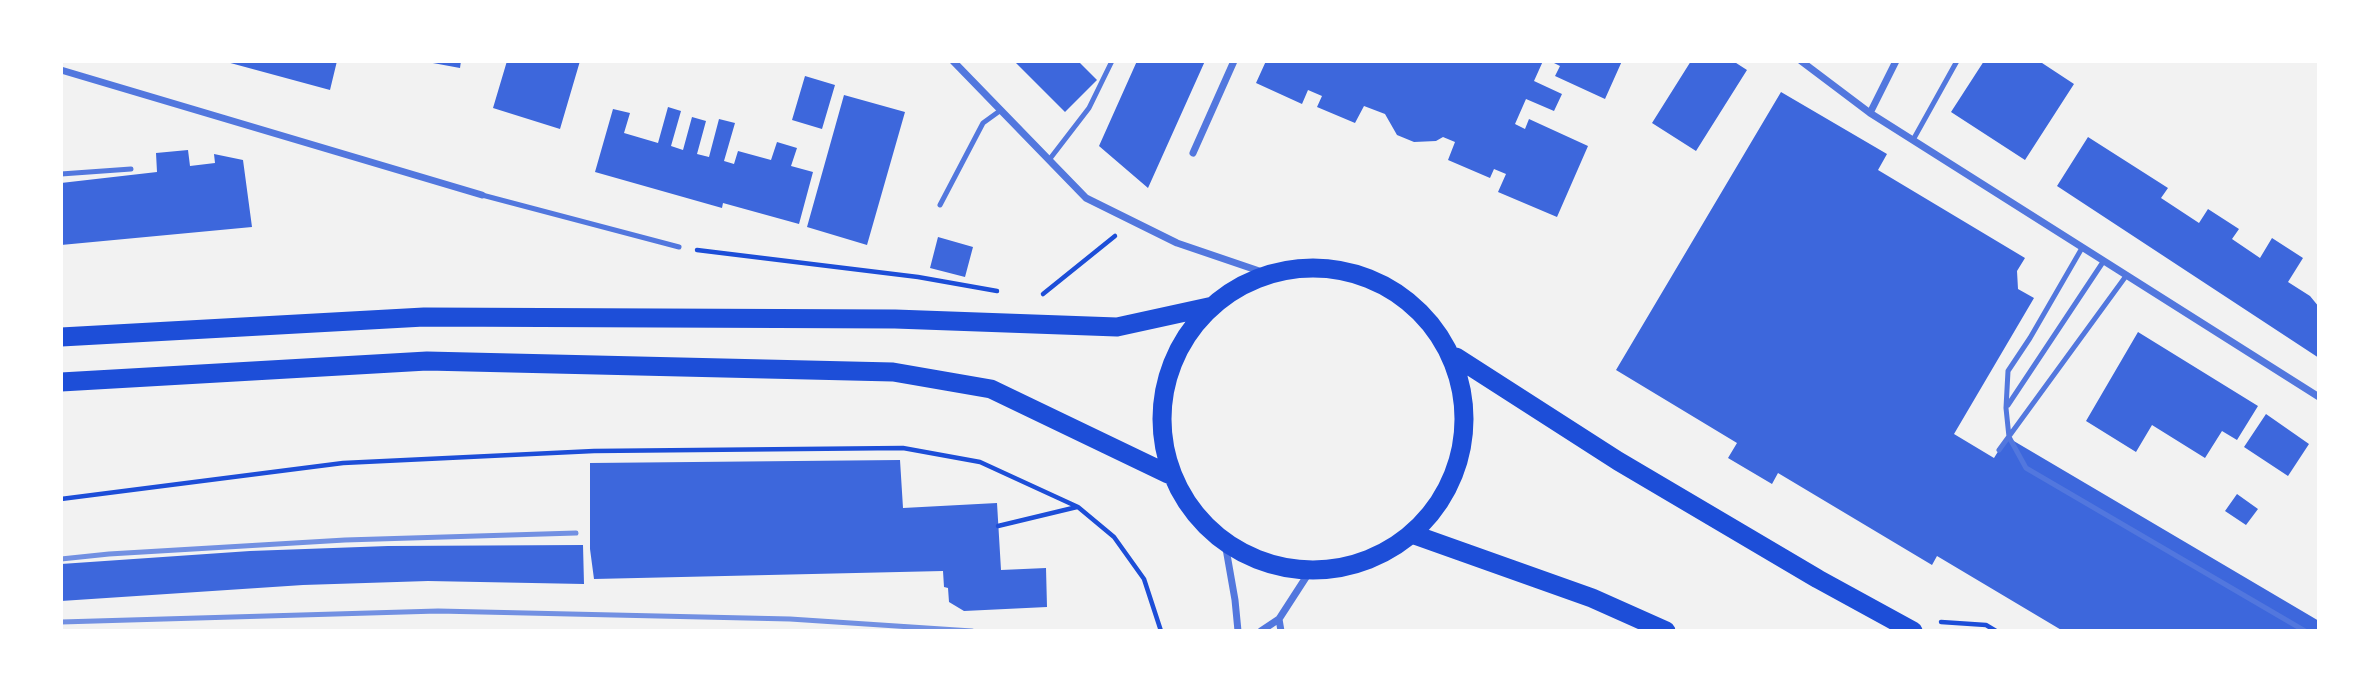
<!DOCTYPE html>
<html>
<head>
<meta charset="utf-8">
<style>
  body { margin:0 }
  #map { position:relative; width:2380px; height:692px; overflow:hidden; background:#f2f2f2; font-family:Poppins,sans-serif }
  canvas { display:block }
  .frame { position:absolute; inset:0; border:63px solid #fff; pointer-events:none }
</style>
</head>
<body>
<div id="map">
<canvas width="2380" height="692"></canvas>
<div class="frame"></div>
</div>
<script>
const ctx = document.querySelector('canvas').getContext('2d');
ctx.lineJoin = 'round';
function paint(path, color) { ctx.fillStyle = color; ctx.fill(path, 'evenodd'); }
const toPath = rows => new Path2D(rows.map(r => 'M' + r).join(''));
function strokePath(path, color, width, dash) { ctx.strokeStyle = color; ctx.lineWidth = width; ctx.lineCap = dash ? 'butt' : 'round'; ctx.setLineDash(dash || []); ctx.stroke(path); }
paint(toPath([
  [223,61,337,61,330,90],
  [422,61,461,61,460,68],
  [507,61,580,61,560,129,493,108],
  [1014,61,1078,61,1097,80,1065,112],
  [1137,61,1205,61,1148,188,1099,146],
  [1266,61,1543,61,1534,81,1562,94,1554,111,1526,99,1515,124,1525,129,1529,119,1588,146,1557,217,1498,192,1506,174,1494,169,1490,178,1448,160,1455,142,1443,137,1436,141,1414,142,1397,135,1385,114,1364,106,1355,123,1317,107,1322,96,1308,90,1302,104,1256,83],
  [1550,61,1622,61,1605,99,1555,76,1560,66],
  [1691,61,1733,61,1747,70,1696,151,1652,123],
  [1984,61,2039,61,2074,84,2025,160,1951,112],
  [805,76,835,85,822,129,792,120],
  [1781,92,1887,154,1878,170,2025,258,2017,271,2018,289,2034,298,1954,434,1994,458,2007,437,2319,621,2319,631,2063,631,1937,556,1932,565,1778,473,1772,484,1728,458,1737,443,1616,370],
  [844,95,905,112,867,245,807,227],
  [668,107,681,111,671,146,683,150,692,117,706,121,697,154,709,157,719,119,735,123,724,161,734,164,738,151,771,160,777,142,797,148,791,166,813,172,799,224,723,203,722,208,595,172,613,109,630,113,624,133,658,143],
  [2088,137,2168,188,2161,198,2199,223,2208,209,2239,229,2232,239,2260,258,2272,238,2303,258,2288,282,2310,296,2319,307,2319,358,2057,186],
  [188,150,190,166,215,163,214,154,243,160,252,227,61,245,61,183,157,172,156,153],
  [938,237,973,247,965,277,930,268],
  [2138,332,2258,406,2237,440,2222,431,2205,458,2152,425,2136,452,2086,421],
  [2266,414,2309,444,2288,476,2244,447],
  [900,460,903,508,997,503,1001,570,1046,568,1047,607,964,611,949,602,948,588,944,587,943,571,594,579,590,549,590,463],
  [2237,494,2258,509,2246,525,2225,511],
  [583,545,584,584,428,581,303,585,61,601,61,564,250,551,388,546]
]), '#3d67dc');
strokePath(toPath([
  [697,250,918,277,997,291],
  [1043,294,1115,236],
  [61,499,343,463,594,451,903,448,980,462,1078,507,1114,537,1144,579,1161,631],
  [998,526,1077,507],
  [1941,622,1986,625,1996,631]
]), '#1d4ed8', 4.5);
strokePath(toPath([
  [1913,140,1957,61],
  [1049,160,1089,108,1112,61],
  [61,174,131,169],
  [482,195,679,247],
  [940,205,983,123,1001,110],
  [2082,248,2030,338,2008,371,2006,408,2009,437,2026,468,2305,631],
  [2008,405,2103,262],
  [1999,450,2126,276]
]), '#5277de', 5);
strokePath(toPath([
  [953,61,1086,198,1177,243,1274,276],
  [1801,61,1870,113,2319,397],
  [61,70,482,195],
  [1870,113,1896,61],
  [1193,153,1234,61],
  [1225,543,1235,600,1238,631],
  [1279,619,1281,631],
  [1261,631,1279,619,1312,568]
]), '#5277de', 7);
strokePath(toPath([
  '1162 419a151 151 0 1 1 302 0a151 151 0 1 1-302 0Z',
  [61,337,424,317,895,319,1117,327,1213,306],
  [1456,357,1618,461,1818,579,1913,631],
  [61,382,427,361,893,372,991,389,1168,474],
  [1412,534,1592,598,1666,631]
]), '#1d4ed8', 19);
strokePath(toPath([
  [61,559,109,554,345,540,576,533],
  [61,622,438,611,790,619,972,631]
]), '#7290e2', 5);
</script>
</body>
</html>
